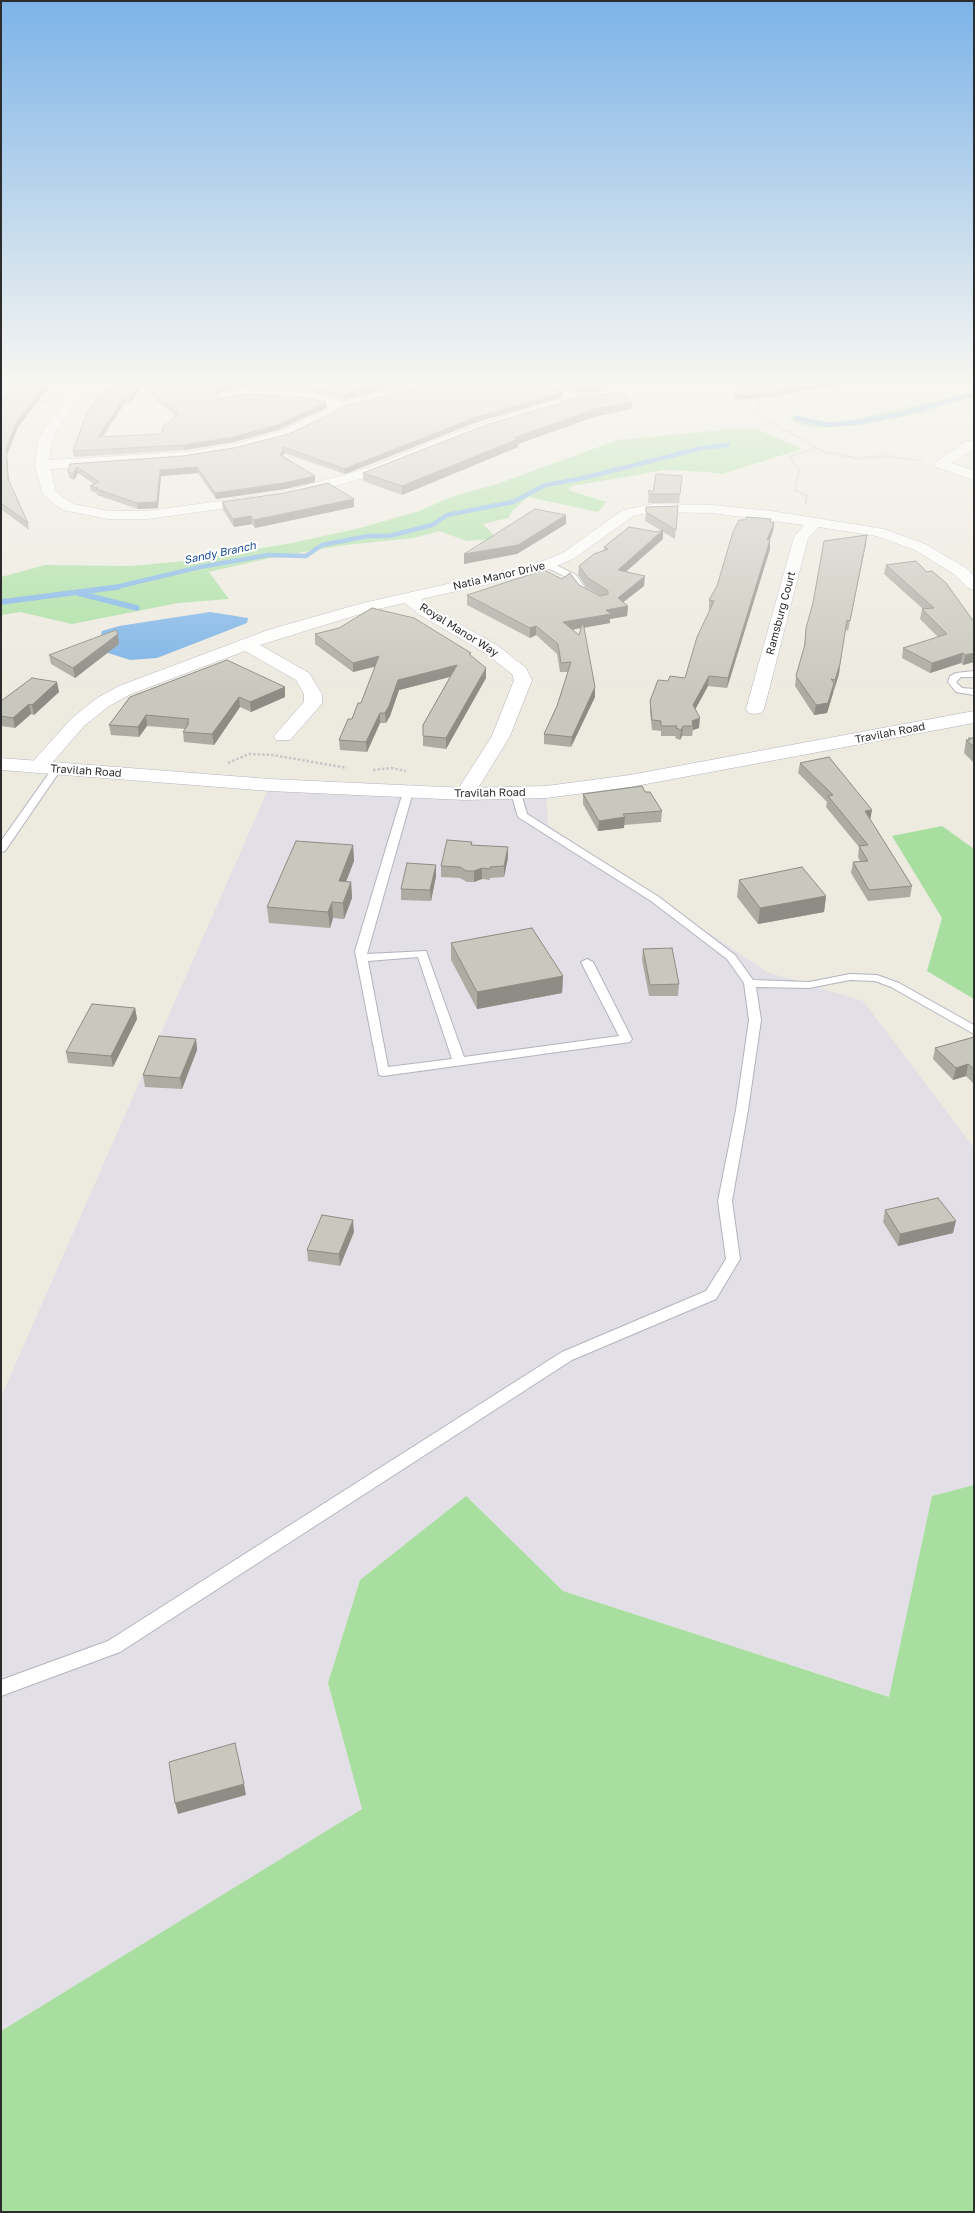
<!DOCTYPE html>
<html>
<head>
<meta charset="utf-8">
<style>
  body { margin:0 }
  #map { position:relative; width:975px; height:2213px; overflow:hidden; background:#edeae0; font-family:"Golos Text",sans-serif }
  canvas { display:block }
  .frame { position:absolute; inset:0; border:2px solid #2c2c2c; pointer-events:none }
</style>
</head>
<body>
<div id="map">
<canvas width="975" height="2213"></canvas>
<div class="frame"></div>
</div>
<script>
const ctx = document.querySelector('canvas').getContext('2d');
ctx.lineJoin = 'round';
function paint(path, color) { ctx.fillStyle = color; ctx.fill(path, 'evenodd'); }
const toPath = rows => new Path2D(rows.map(r => 'M' + r).join(''));
function strokePath(path, color, width, dash) { ctx.strokeStyle = color; ctx.lineWidth = width; ctx.lineCap = dash ? 'butt' : 'round'; ctx.setLineDash(dash || []); ctx.stroke(path); }
function write(font, color, halo, rows, align = 'center') {
  ctx.font = font + ' "Golos Text",sans-serif'; ctx.lineWidth = 4; ctx.setLineDash([]); ctx.textBaseline = 'middle'; ctx.strokeStyle = halo; ctx.fillStyle = color; for (const [text, x, y, turn = 0] of rows) {
    ctx.save(); ctx.translate(x, y); ctx.rotate((+turn || 0) * Math.PI / 180); ctx.textAlign = isNaN(turn) ? turn : align; if (halo) ctx.strokeText(text, 0, 0); ctx.fillText(text, 0, 0); ctx.restore();
  }
}
paint(toPath([
  [270,785,546,792,548,825,767,972,863,1001,974,1148,974,1485,932,1496,890,1697,563,1591,466,1497,360,1580,328,1683,362,1809,1,2031,1,1397]
]), '#e3dfe6');
paint(toPath([
  [967,394,974,395,974,397,948,403,922,413,861,425,821,428,804,426,788,418,794,415,825,422,844,421],
  [757,429,802,449,722,474,708,472,665,470,572,486,568,490,606,502,598,512,528,497,513,510,508,518,483,524,492,533,492,539,467,541,439,531,414,538,345,545,274,557,209,572,229,599,178,603,72,624,20,612,1,615,1,577,45,565,130,566,185,561,292,543,360,528,419,511,451,497,497,484,618,440,721,430],
  [942,826,974,849,974,999,927,971,942,918,892,836],
  [974,1485,974,2212,1,2212,1,2031,362,1809,328,1683,360,1580,466,1496,563,1591,889,1697,932,1496]
]), '#a8dfa0');
paint(toPath([
  [210,612,248,618,247,623,157,658,130,660,108,653,110,640,100,638,102,631,119,626]
]), '#7ab2e7');
strokePath(toPath([
  [796,418,828,425,859,422,909,412,974,394],
  [112,588,200,567,268,555,306,556,322,545,368,536,389,536,432,525,447,515,513,502,545,485,579,479,702,448,728,445]
]), '#7ab2e7', 4.5);
strokePath(toPath([
  [78,593,137,608],
  [1,602,118,587]
]), '#7ab2e7', 5.5);
const lane = toPath([
  [546,563,552,563,576,575,586,589,596,596,592,598,580,593,570,579,546,567,546,563],
  [974,671,974,677,961,677,956,682,962,688,974,689,974,695,956,692,948,682,950,676,956,673,974,671],
  [57,765,62,768,5,851,1,852,1,841,54,766,57,765],
  [408,789,413,792,367,954,426,951,464,1057,619,1036,581,962,587,959,593,962,632,1039,630,1042,383,1076,379,1075,355,951,403,792,408,789],
  [418,957,452,1059,388,1067,368,961,418,957],
  [516,790,521,793,527,814,659,897,735,955,753,980,809,982,850,974,877,975,899,983,974,1025,974,1034,891,987,875,981,850,980,809,988,756,987,761,1020,748,1110,732,1201,740,1259,716,1299,572,1360,120,1652,1,1696,1,1680,108,1641,562,1352,706,1291,726,1259,718,1201,736,1110,749,1020,744,983,727,959,651,901,518,817,511,793,516,790]
]);
const street = toPath([
  [79,383,91,383,57,429,52,443,49,460,184,452,234,444,279,432,332,407,303,400,249,397,217,401,215,398,217,395,221,394,249,389,303,392,344,402,417,383,437,383,435,386,348,409,289,438,234,452,184,460,50,469,56,491,60,495,73,504,108,511,147,511,257,496,264,500,257,504,147,519,108,519,63,510,50,501,42,492,35,465,38,443,44,429,79,383],
  [544,383,559,383,581,396,609,390,690,383,735,383,729,387,609,398,554,408,448,445,378,474,298,496,291,492,293,489,368,468,438,439,547,402,567,398,544,383],
  [960,383,974,383,974,391,962,386,960,383],
  [966,441,974,441,974,449,951,463,974,471,974,480,936,467,934,464,966,441],
  [653,504,712,505,771,511,884,529,925,544,966,568,974,576,974,590,968,588,954,574,915,550,876,536,819,527,808,538,764,709,761,713,755,714,749,713,746,709,794,537,804,525,712,513,653,512,633,516,573,559,542,572,421,599,432,609,497,645,526,668,532,680,510,736,472,798,458,798,455,794,492,736,514,680,512,674,485,653,420,615,405,603,373,610,260,645,309,673,322,694,322,703,319,707,290,740,276,740,274,736,304,702,304,694,296,680,245,651,131,694,109,706,84,726,45,771,38,773,31,771,28,767,72,718,97,698,119,686,268,630,363,603,532,565,563,553,623,510,653,504]
]);
const secondary = toPath([
  [974,711,974,723,630,787,546,798,465,800,270,791,1,770,1,758,270,779,465,788,546,786,630,775,974,711]
]);
strokePath(lane, '#b3b3be', 2);
strokePath(street, '#b3b3be', 1);
strokePath(secondary, '#b3b3be', 1);
strokePath(toPath([
  [134,392,150,393],
  [751,397,760,403,760,407,755,412,759,416,825,452,854,458,887,456,922,461],
  [34,401,51,401],
  [807,503,805,503,807,496,795,490,799,470,789,457,814,448]
]), '#c8c8c8', 2, [2, 1]);
strokePath(toPath([
  [228,763,249,754,273,755,347,768],
  [373,770,391,768,406,771]
]), '#c8c8c8', 2.5, [2.5, 2]);
paint(lane, '#fff');
paint(street, '#fff');
paint(secondary, '#fff');
paint(toPath([
  [17,383,52,383,18,427,7,455,9,481,28,523,29,530,1,509,1,403],
  [115,383,410,383,344,400,303,390,249,387,221,392,215,396,217,398,326,408,278,430,234,442,184,450,74,457,73,451,109,390],
  [141,387,175,416,162,434,102,437,125,403,131,403],
  [562,383,605,383,607,390,580,393],
  [563,392,563,397,474,423,345,474,284,453,283,456,315,476,315,482,285,489,216,499,198,473,161,476,158,508,138,509,97,495,97,493,91,491,90,486,94,484,78,473,74,480,69,478,68,472,70,464,183,456],
  [632,402,631,409,594,417,518,444,518,447,402,495,363,481,363,473],
  [682,476,679,503,648,503,649,490,653,492],
  [354,499,354,507,255,528,252,524,234,527,223,510,222,502],
  [678,506,675,539,663,532,663,539,626,572,644,586,623,602,628,606,627,616,610,619,610,623,584,628,595,697,571,747,544,744,544,734,557,706,568,672,560,672,557,654,536,635,530,638,467,605,467,595,562,579,579,585,600,596,601,596,587,588,578,575,579,566,604,550,604,547,662,531,645,521,646,512],
  [581,628,579,635,572,630],
  [771,522,774,523,773,531,770,540,770,549,727,688,708,686,695,710,699,728,693,730,692,736,682,736,680,740,675,738,676,736,661,736,661,731,652,730,650,711,650,701,668,681,685,678,710,610,709,610,709,600],
  [866,544,848,631,845,629,839,674,827,713,814,715,795,686,796,676,804,647,806,628],
  [886,565,974,622,974,662,963,665,961,663,930,673,902,658,903,648,938,637,920,619,922,609,923,609,884,574],
  [315,634,471,656,486,678,446,749,423,746,423,725,450,677,399,690,390,716,386,723,380,723,367,752,340,750,339,740,361,703,375,667,353,672,315,644],
  [119,644,75,678,51,664,49,655],
  [57,682,59,692,34,715,31,714,15,728,1,726,1,701],
  [285,687,285,697,251,712,240,707,214,745,184,742,183,732,185,729,147,726,139,737,111,735,109,725,130,697],
  [969,738,974,738,974,763,964,753,966,740,968,740],
  [800,763,870,820,912,886,910,897,868,901,851,873,853,862,860,861,858,857,859,847,826,807,827,802,798,773],
  [645,792,662,811,661,822,624,825,624,828,598,831,583,804,583,794],
  [472,842,472,845,508,847,508,858,504,877,490,878,490,880,482,879,474,882,467,882,460,878,441,877,441,866],
  [353,845,354,861,346,882,351,882,352,898,344,919,333,918,330,928,269,923,267,907],
  [436,865,436,876,431,901,401,900,401,889],
  [739,880,826,896,824,912,758,924,737,897],
  [451,943,563,976,562,993,477,1009,451,960],
  [643,949,679,984,678,996,649,996,642,960],
  [135,1008,137,1019,113,1067,68,1063,66,1052],
  [974,1037,974,1084,966,1076,953,1080,933,1059,935,1048],
  [196,1039,197,1050,182,1089,145,1087,143,1075],
  [885,1210,953,1233,898,1246,883,1222],
  [354,1232,340,1266,308,1261,307,1250]
]), '#adaca3');
paint(toPath([
  [47,383,52,383,18,427,7,455,9,485,8,479,6,449,17,421],
  [140,383,141,387,131,403,130,398],
  [243,383,249,383,249,387,221,392,213,397,213,392,220,387],
  [390,383,410,383,344,400,344,395],
  [828,383,845,383,845,384,763,398,735,400,735,396],
  [849,383,869,383,848,386],
  [608,385,607,390,580,393,581,388],
  [563,392,563,397,474,423,345,474,344,469,474,418],
  [124,398,125,403,99,442,98,437],
  [326,402,326,408,278,430,234,442,184,450,183,445],
  [632,402,631,409,594,417,518,444,518,447,402,495,402,486,514,438,595,409],
  [284,447,284,453,281,460,280,455],
  [77,467,78,473,74,480,73,474],
  [197,467,198,473,161,476,158,508,138,509,137,503,160,470],
  [315,476,315,482,285,489,216,499,215,493],
  [354,499,354,507,255,528,254,520],
  [566,515,566,524,517,554,464,564,464,554],
  [251,516,252,524,234,527,233,519],
  [774,523,773,531,766,549,767,540],
  [663,530,663,539,617,579,618,570],
  [867,535,866,544,848,631,850,621],
  [770,540,770,549,727,688,728,678],
  [645,576,644,586,617,607,618,598],
  [628,606,627,616,610,619,610,623,563,631,563,622,606,610],
  [536,626,536,635,530,638,530,628],
  [118,634,119,644,75,678,73,668],
  [963,653,961,663,930,673,932,663],
  [974,653,974,662,963,665,965,655],
  [379,656,379,665,353,672,353,663],
  [840,664,839,674,834,690,835,680],
  [457,665,457,675,399,690,390,716,386,723,385,713,398,680],
  [486,668,486,678,446,749,446,738],
  [709,676,708,686,692,715,693,705],
  [57,682,59,692,34,715,32,705],
  [834,683,833,693,827,713,814,715,816,705],
  [285,687,285,697,251,712,250,702],
  [595,687,595,697,571,747,572,737],
  [239,697,240,707,214,745,212,734],
  [29,704,31,714,15,728,13,718],
  [380,713,380,723,367,752,366,742],
  [146,715,147,726,139,737,138,727],
  [700,718,699,728,693,730,693,726,692,721],
  [683,726,682,736,680,740,681,730],
  [872,810,870,821,865,811],
  [625,817,624,828,598,831,599,821],
  [353,845,354,861,340,897,339,881],
  [508,847,508,858,504,877,504,866],
  [436,865,436,876,431,901,430,890],
  [482,868,482,879,474,882,474,871],
  [351,882,352,898,344,919,343,903],
  [826,896,824,912,758,924,760,908],
  [332,902,333,918,330,928,328,912],
  [563,976,562,993,477,1009,477,992],
  [135,1008,137,1019,113,1067,111,1056],
  [196,1039,197,1050,182,1089,180,1078],
  [968,1064,966,1076,953,1080,956,1068],
  [353,1220,354,1232,340,1266,339,1254],
  [956,1221,953,1233,898,1246,900,1234],
  [244,1784,246,1795,178,1814,175,1803]
]), '#8d8c85');
const building = toPath([
  [17,383,47,383,17,421,6,449,8,479,28,523,1,503,1,403,17,383],
  [115,383,140,383,130,398,124,398,98,437,162,434,163,427,178,414,141,383,243,383,220,387,213,392,217,398,249,394,302,397,326,402,278,425,233,437,183,445,73,451,86,415,104,389,109,390,115,383],
  [265,383,390,383,344,395,303,385,265,383],
  [434,383,548,383,563,392,474,418,344,469,284,447,280,455,315,476,284,483,215,493,197,467,160,470,157,502,137,503,96,489,98,488,90,486,99,482,77,467,73,474,68,472,70,464,183,456,234,448,289,434,348,405,434,383],
  [572,383,605,383,608,385,581,388,572,383],
  [738,383,828,383,763,394,735,396,738,383],
  [621,393,632,402,595,409,514,438,518,439,402,486,363,473,486,425,580,397,621,393],
  [656,474,682,476,680,494,648,494,649,490,653,492,656,474],
  [328,483,354,499,254,520,251,516,233,519,222,502,285,493,328,483],
  [678,506,676,530,646,512,646,507,678,506],
  [535,509,566,515,518,545,464,554,535,509],
  [747,517,771,519,770,522,774,523,767,540,770,540,728,678,709,676,693,705,700,718,692,721,693,726,683,726,681,730,676,728,677,726,661,726,661,721,652,720,650,701,658,680,668,681,670,676,685,678,697,637,714,601,709,600,717,586,733,532,739,520,745,520,747,517],
  [629,527,657,532,663,530,618,570,645,576,618,598,628,606,606,610,611,614,563,622,579,635,583,622,595,687,572,737,544,734,557,706,571,662,561,663,558,644,536,626,530,628,467,595,544,570,562,579,570,573,579,585,600,596,608,594,608,591,588,578,579,566,594,554,608,549,604,547,629,527],
  [867,535,850,621,847,620,840,664,835,680,831,679,834,683,828,703,816,705,796,676,805,644,806,628,813,603,824,541,867,535],
  [916,561,927,572,932,571,946,583,974,622,974,653,965,655,963,653,932,663,903,648,947,634,922,609,934,608,886,565,916,561],
  [372,608,414,618,471,653,469,654,486,668,446,738,423,736,423,725,457,665,398,680,389,706,385,713,380,713,366,742,339,740,348,719,352,719,358,703,361,703,379,656,353,663,315,634,339,628,372,608],
  [116,630,118,634,73,668,49,655,116,630],
  [227,660,285,687,250,702,239,697,212,734,183,732,189,723,187,723,189,719,146,715,138,727,109,725,130,697,227,660],
  [32,678,57,682,32,705,29,704,13,718,1,716,1,701,32,678],
  [969,738,974,738,974,747,966,740,970,740,969,738],
  [829,757,872,810,865,811,912,886,869,890,853,862,868,861,859,846,868,845,828,796,833,795,800,763,829,757],
  [642,786,645,792,650,792,662,811,623,814,625,817,599,821,583,794,642,786],
  [447,840,472,842,471,845,508,847,504,866,490,867,490,869,482,868,474,871,466,871,460,867,441,866,447,840],
  [296,841,353,845,339,881,351,882,343,903,332,902,328,912,267,907,296,841],
  [407,863,436,865,430,890,401,889,407,863],
  [802,867,826,896,760,908,739,880,802,867],
  [532,928,563,976,477,992,451,943,532,928],
  [672,948,679,984,650,985,643,949,672,948],
  [92,1004,135,1008,111,1056,66,1052,92,1004],
  [159,1036,196,1039,180,1078,143,1075,159,1036],
  [974,1037,974,1069,968,1064,956,1068,935,1048,974,1037],
  [938,1198,956,1221,900,1234,885,1210,938,1198],
  [322,1215,353,1220,339,1254,307,1250,322,1215],
  [235,1743,244,1784,175,1803,169,1762,235,1743]
]);
paint(building, '#c9c8be');
strokePath(building, '#8d8c85', 1);
const sky = ctx.createLinearGradient(0, 0, 0, 693);
sky.addColorStop(0, '#7cb3e8');
sky.addColorStop(0.55, '#f7f6f1');
sky.addColorStop(1, '#f7f6f100');
ctx.fillStyle = sky;
ctx.fillRect(0, 0, 975, 693);
write('italic 11px', '#174e96', '#fff', [
  ["Sandy Branch",220,553,-12]
]);
write('11px', '#2c2c2c', '#fff', [
  ["Natia Manor Drive",499,576,-13],
  ["Ramsburg Court",781,613,-75],
  ["Royal Manor Way",459,630,32],
  ["Travilah Road",890,733,-11],
  ["Travilah Road",86,771,4],
  ["Travilah Road",490,793,-1]
]);
</script>
</body>
</html>
